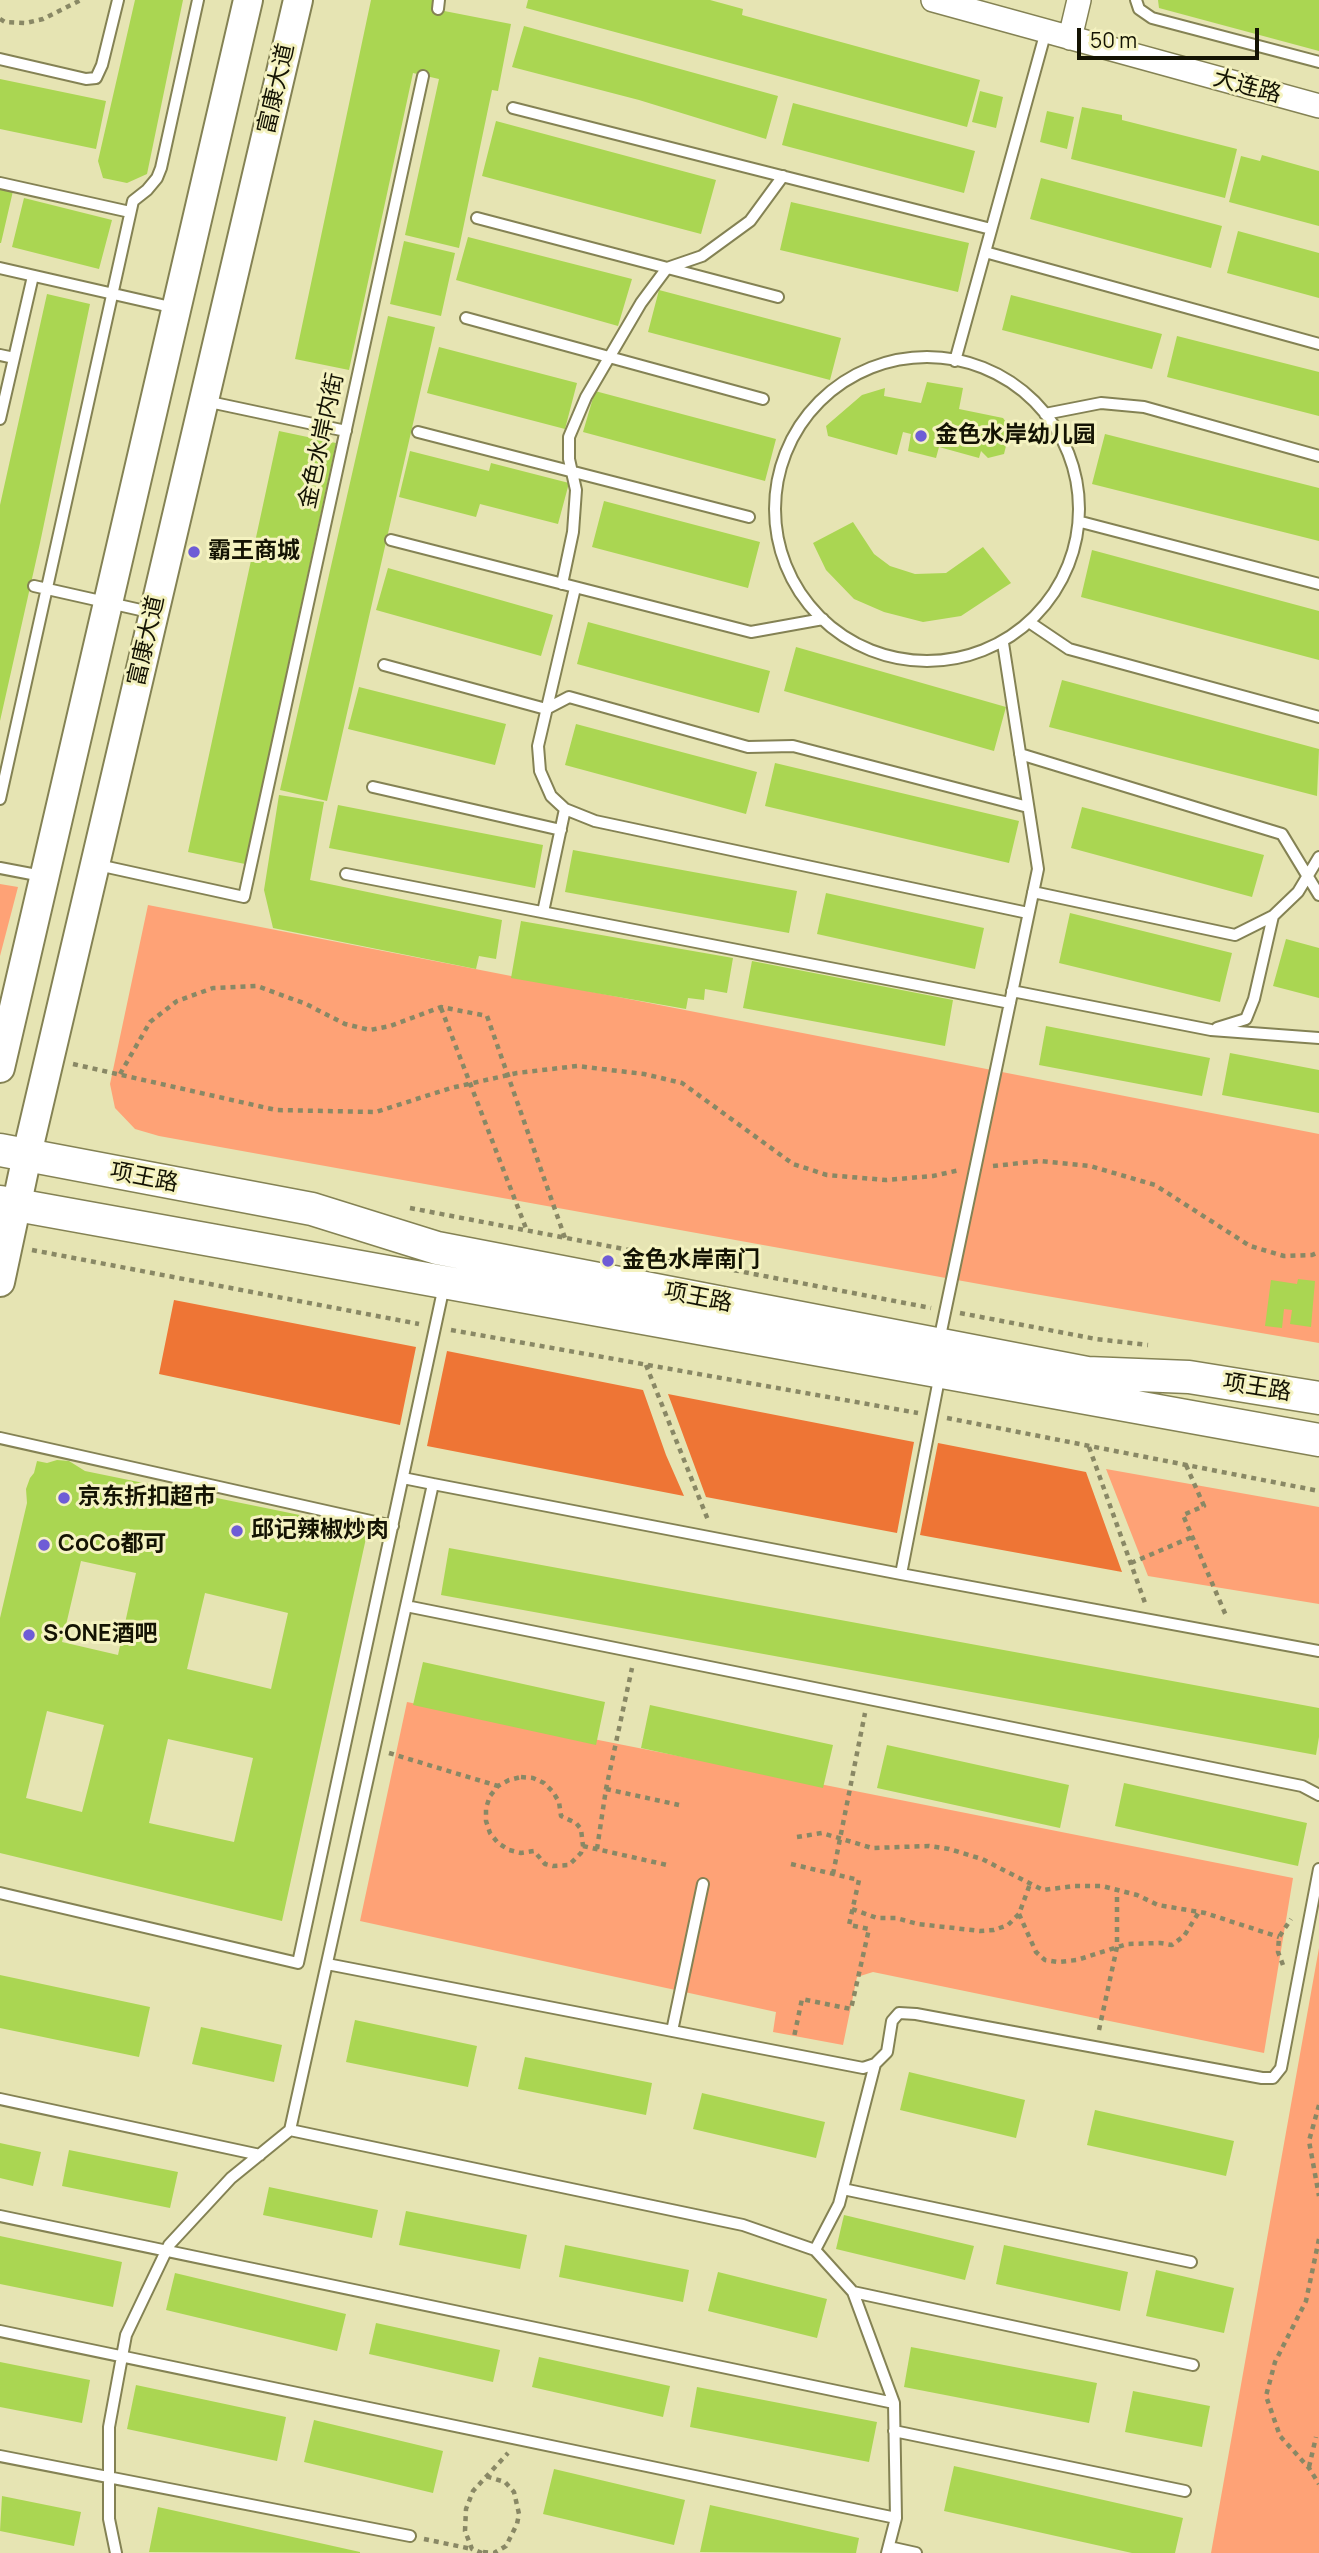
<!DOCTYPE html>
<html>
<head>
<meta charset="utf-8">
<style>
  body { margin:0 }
  #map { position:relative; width:1319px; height:2553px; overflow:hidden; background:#e6e4b3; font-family:Manrope,sans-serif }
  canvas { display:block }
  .scale { position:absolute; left:1077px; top:28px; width:182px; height:32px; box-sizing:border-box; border:4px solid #141303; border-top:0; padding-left:9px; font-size:21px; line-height:24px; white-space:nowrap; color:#141303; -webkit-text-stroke:5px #f4f2c0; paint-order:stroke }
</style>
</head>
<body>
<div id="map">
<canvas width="1319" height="2553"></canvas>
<div class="scale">50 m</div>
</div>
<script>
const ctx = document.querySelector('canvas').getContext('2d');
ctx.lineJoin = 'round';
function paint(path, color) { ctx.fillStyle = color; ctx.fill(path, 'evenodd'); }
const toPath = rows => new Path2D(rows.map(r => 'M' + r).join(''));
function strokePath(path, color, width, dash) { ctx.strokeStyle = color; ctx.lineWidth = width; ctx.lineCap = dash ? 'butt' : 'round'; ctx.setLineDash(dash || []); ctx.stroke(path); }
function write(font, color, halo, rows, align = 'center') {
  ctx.font = font + ' Manrope,"Noto Sans SC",sans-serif'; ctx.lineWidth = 6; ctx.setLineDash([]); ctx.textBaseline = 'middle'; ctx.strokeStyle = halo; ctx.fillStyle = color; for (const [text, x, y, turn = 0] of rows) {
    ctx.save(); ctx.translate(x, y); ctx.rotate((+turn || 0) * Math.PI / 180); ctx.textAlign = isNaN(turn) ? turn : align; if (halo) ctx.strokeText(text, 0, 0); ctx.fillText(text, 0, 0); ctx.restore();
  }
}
paint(toPath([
  [0,884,18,887,0,956],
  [148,905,1319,1134,1319,1343,1029,1293,159,1136,135,1129,115,1108,110,1084],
  [1106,1469,1319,1507,1319,1604,1148,1576],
  [407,1702,1293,1878,1264,2053,873,1972,857,1977,843,2045,773,2032,776,2012,360,1921],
  [1319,1948,1319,2553,1211,2553,1273,2205]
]), '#fea276');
paint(toPath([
  [174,1300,416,1347,400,1425,159,1374],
  [447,1351,643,1390,666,1455,684,1496,427,1446],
  [668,1394,914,1442,897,1533,706,1497],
  [938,1443,1086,1472,1122,1572,920,1535]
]), '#ee7535');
paint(toPath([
  [135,0,183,0,147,174,127,183,103,178,98,161],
  [371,0,435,0,434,9,511,24,498,91,492,90,459,248,405,235,439,79,413,73,349,370,295,359],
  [528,0,710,0,743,9,742,15,980,80,967,127,526,8],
  [1158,0,1319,0,1319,51,1159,8],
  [524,26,778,96,766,139,639,100,512,67],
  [0,79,106,101,96,149,0,129],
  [980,91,1003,97,996,128,972,122],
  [793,103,975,151,964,193,782,145],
  [1082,107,1122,115,1122,120,1237,149,1225,198,1071,159],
  [1047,111,1074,117,1067,149,1040,142],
  [496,121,716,180,701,234,482,176],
  [1262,155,1319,171,1319,226,1229,202,1241,156,1260,161],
  [1041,178,1222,226,1211,268,1030,219],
  [0,188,13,191,1,243,0,243],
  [24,198,112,220,99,269,12,247],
  [791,202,969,243,958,292,780,250],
  [1238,231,1319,253,1319,298,1227,273],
  [468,237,632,279,618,326,456,280],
  [404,241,455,253,441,316,390,304],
  [659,290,841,338,830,380,648,332],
  [47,294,90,304,40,543,0,721,0,505],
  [1011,295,1162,334,1152,369,1002,330],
  [388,316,435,327,327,801,280,790],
  [1177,336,1319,372,1319,416,1167,377],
  [439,347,577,383,565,429,427,393],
  [927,382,963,388,959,409,1003,418,1008,425,1009,434,1004,454,988,458,981,451,979,458,939,447,936,458,908,451,911,434,903,432,897,455,828,436,826,426,862,395,885,388,884,396,921,403],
  [595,391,776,439,765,481,583,432],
  [279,431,336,443,245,864,188,852],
  [1105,434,1319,488,1319,541,1092,484],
  [410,451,489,471,491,463,569,483,558,524,480,504,476,517,399,497],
  [604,501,760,542,748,588,592,547],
  [853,522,874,554,890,566,915,574,946,573,983,547,1011,583,961,616,923,622,884,612,854,599,826,570,813,543],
  [1092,550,1319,611,1319,660,1081,597],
  [388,568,553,615,541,656,376,610],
  [588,622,770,671,759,713,577,664],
  [796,647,1006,707,994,751,784,691],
  [1062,680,1319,749,1317,796,1049,727],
  [359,687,506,724,495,765,348,729],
  [576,724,757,772,746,814,565,765],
  [775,763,1019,821,1009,863,765,806],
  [279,795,324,802,310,880,502,920,496,959,479,956,476,969,273,928,264,890],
  [338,805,543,845,535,888,329,848],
  [1082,807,1264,855,1252,897,1071,848],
  [573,850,797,891,789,933,565,892],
  [826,893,984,928,975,969,817,934],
  [1070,913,1232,953,1220,1002,1059,963],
  [521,921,733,958,727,993,705,989,704,1000,688,998,686,1009,511,978],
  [1286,939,1319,948,1319,998,1273,986],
  [752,961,953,1000,945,1046,743,1008],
  [1046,1026,1210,1058,1202,1096,1039,1065],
  [1230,1053,1319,1070,1319,1113,1222,1095],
  [1298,1279,1315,1281,1311,1327,1290,1324,1292,1310,1284,1309,1282,1328,1265,1326,1271,1280,1297,1284],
  [57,1460,69,1461,85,1471,368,1529,282,1921,0,1853,0,1618,27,1503,26,1489,30,1478,34,1473,37,1461,47,1463],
  [81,1561,136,1573,118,1655,62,1642],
  [205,1593,288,1613,271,1689,187,1669],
  [47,1711,104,1725,82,1812,26,1798],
  [168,1739,253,1758,234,1842,149,1823],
  [449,1548,1319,1708,1319,1737,1316,1755,441,1595],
  [423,1662,605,1702,596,1745,413,1705],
  [650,1705,833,1745,823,1788,641,1748],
  [887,1745,1069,1785,1060,1828,877,1788],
  [1124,1783,1307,1823,1298,1866,1115,1826],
  [0,1975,150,2007,139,2057,0,2028],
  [355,2020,477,2046,468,2087,346,2062],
  [201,2027,282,2045,274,2082,192,2064],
  [525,2057,652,2083,646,2115,518,2089],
  [909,2072,1025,2100,1016,2138,900,2110],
  [702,2093,825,2122,816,2158,693,2129],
  [1095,2110,1234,2141,1226,2176,1087,2145],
  [0,2143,41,2152,33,2186,0,2178],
  [69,2150,178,2172,170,2208,62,2186],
  [269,2187,378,2210,372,2238,263,2215],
  [406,2211,527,2235,520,2269,399,2245],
  [844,2215,974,2246,965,2280,836,2249],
  [0,2236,122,2262,113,2307,0,2284],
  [565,2245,689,2270,683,2302,559,2277],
  [1004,2245,1128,2272,1120,2311,996,2284],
  [1156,2270,1234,2288,1224,2333,1146,2316],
  [718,2272,827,2299,817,2338,708,2311],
  [175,2273,346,2314,337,2351,166,2310],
  [376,2323,500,2350,493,2382,369,2354],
  [911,2347,1097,2383,1089,2423,904,2387],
  [539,2357,670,2386,663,2417,532,2387],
  [0,2362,90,2380,82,2423,0,2407],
  [136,2385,286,2417,277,2461,127,2429],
  [697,2387,877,2422,869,2462,690,2427],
  [1133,2391,1210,2406,1202,2447,1125,2432],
  [314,2420,443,2451,433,2493,304,2462],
  [954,2466,1183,2518,1175,2553,1132,2553,944,2511],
  [554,2469,685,2500,674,2545,543,2514],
  [2,2496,81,2512,74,2546,0,2531],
  [710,2505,859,2538,856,2553,700,2552],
  [158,2507,360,2552,360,2553,149,2552]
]), '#aad652');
const service = toPath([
  [1136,0,1139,9,1152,18,1319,62],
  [438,9,439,0],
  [0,59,86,79,96,78,102,65,118,0],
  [513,108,991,229],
  [0,183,130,212],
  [477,218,778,297],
  [985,252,1319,344],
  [0,268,175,308],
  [466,318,763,399],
  [0,355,14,358],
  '775 509a152 152 0 1 1 304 0a152 152 0 1 1-304 0Z',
  [955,361,1046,31],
  [205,401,346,431],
  [1045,414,1101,403,1144,407,1319,456],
  [0,419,33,276],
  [418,432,749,517],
  [1081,522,1319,584],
  [391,540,751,632,823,619],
  [562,584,573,532,576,490,569,459,569,437,586,397,641,303,667,268,702,256,750,221,783,176],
  [34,586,154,613],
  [575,588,538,746,540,771,551,796,565,809,595,821,1028,913],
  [1029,622,1069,649,1319,717],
  [384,665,546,709,569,697,748,747,793,746,1028,807],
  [1020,754,1282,834,1319,895],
  [373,787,561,830],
  [0,799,133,201,147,190,157,178,161,168,198,0],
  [98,865,244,897,423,76],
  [0,868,42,876],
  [346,874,1010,1003],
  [1033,892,1235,935,1273,916,1298,892,1319,857],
  [543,912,565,809],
  [1012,991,1211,1030,1319,1038],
  [1217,1028,1246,1019,1254,999,1273,916],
  [939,1341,1038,869,1003,643],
  [0,1438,393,1526],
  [403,1478,433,1484],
  [901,1574,940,1374],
  [406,1606,1302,1786,1319,1795],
  [0,1893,298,1963,444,1286],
  [327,1964,863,2068,875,2064,887,2052,892,2021,899,2013,916,2014,1262,2078,1273,2078,1281,2068,1319,1869],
  [672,2031,703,1884],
  [0,2099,260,2155],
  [290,2130,433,1484,901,1574,1319,1651],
  [843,2189,1191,2262],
  [0,2216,894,2403],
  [815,2250,839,2204,875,2064],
  [853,2292,1193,2365],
  [0,2331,896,2518],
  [894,2431,1185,2491],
  [0,2456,410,2536],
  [889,2547,916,2553],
  [116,2553,109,2519,109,2427,126,2335,169,2245,231,2178,290,2130,743,2225,815,2250,853,2292,894,2403,896,2518,887,2553]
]);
const minor = toPath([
  [933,0,1319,106],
  [1070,38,1079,0]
]);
const tertiary = toPath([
  [0,1068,248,0],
  [0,1282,31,1137,298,0]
]);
const secondary = toPath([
  [0,1150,312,1209,437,1248,1087,1373,1189,1377,1319,1398],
  [0,1202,1319,1440]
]);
strokePath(service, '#848254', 14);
strokePath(minor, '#848254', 26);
strokePath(tertiary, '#848254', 32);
strokePath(secondary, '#848254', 35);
strokePath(toPath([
  [0,19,5,22,26,23,43,19,81,0],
  [441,1008,527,1231],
  [73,1064,276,1110,376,1112,451,1088,517,1073,577,1066,644,1074,682,1083,793,1164,827,1175,886,1180,933,1176,960,1170],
  [120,1074,150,1022,177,1001,213,988,257,986,306,1004,345,1024,370,1030,390,1026,441,1007,487,1016,565,1238],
  [993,1166,1040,1161,1090,1166,1155,1185,1250,1246,1284,1256,1312,1255,1319,1252],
  [410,1208,931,1308],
  [32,1250,419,1324],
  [960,1313,1096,1339,1148,1345],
  [451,1330,918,1413],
  [646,1365,708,1520],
  [947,1418,1319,1491],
  [1089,1447,1145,1603],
  [1186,1465,1204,1506,1183,1515,1227,1618],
  [1131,1563,1192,1537],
  [389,1753,498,1786],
  [521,1777,533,1778,544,1783,553,1792,559,1802,561,1816,576,1823,581,1829,583,1846,581,1853,569,1865,553,1866,545,1864,534,1851,521,1853,509,1850,498,1843,490,1833,486,1821,486,1808,490,1796,498,1786,509,1780,521,1777],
  [606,1789,679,1805],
  [797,1837,822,1833,872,1848,929,1846,949,1849,982,1859,1043,1890,1074,1886,1102,1886,1137,1895,1158,1905,1205,1913,1279,1937],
  [583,1846,667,1865],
  [597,1849,606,1789,632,1668],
  [791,1864,859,1880,849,1925,869,1929,851,2009,802,1999,794,2037],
  [833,1874,865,1713],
  [852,1909,877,1918,896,1918,918,1924,980,1931,994,1930,1008,1925,1019,1914,1030,1884],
  [1019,1914,1036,1952,1045,1960,1058,1962,1077,1960,1127,1944,1160,1943,1172,1945,1184,1936,1199,1912],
  [1283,1965,1278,1952,1279,1937,1291,1919],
  [1099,2030,1117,1947,1117,1890],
  [1319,2105,1309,2141,1319,2196],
  [1319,2239,1306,2301,1275,2362,1266,2396,1280,2436,1309,2468,1319,2484],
  [1309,2467,1316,2437],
  [424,2539,472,2549],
  [483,2552,494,2553,506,2546,517,2524,519,2514,514,2492,505,2482,485,2476],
  [482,2553,472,2549,465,2531,466,2509,473,2491,508,2453]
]), '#898865', 4.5, [5, 5]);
strokePath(service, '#fff', 10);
strokePath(minor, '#fff', 23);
strokePath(tertiary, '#fff', 28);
strokePath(secondary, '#fff', 32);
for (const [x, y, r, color] of [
  [921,436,7,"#6e5cd6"],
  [194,552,7,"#6e5cd6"],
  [608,1261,7,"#6e5cd6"],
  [64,1498,7,"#6e5cd6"],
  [237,1531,7,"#6e5cd6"],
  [44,1545,7,"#6e5cd6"],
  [29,1635,7,"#6e5cd6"]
]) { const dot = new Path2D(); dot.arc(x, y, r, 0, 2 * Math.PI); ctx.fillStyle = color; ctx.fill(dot); strokePath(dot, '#f4f2c0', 2.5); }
write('23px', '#141303', '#f4f2c0', [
  ["大连路",1247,87,15],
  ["富康大道",277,89,-77],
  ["金色水岸内街",322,441,-78],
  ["富康大道",147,641,-77],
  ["项王路",144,1178,11],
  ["项王路",698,1298,11],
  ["项王路",1257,1388,9]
]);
write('bold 23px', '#141303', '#f4f2c0', [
  ["金色水岸幼儿园",935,436],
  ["霸王商城",208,552],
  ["金色水岸南门",622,1261],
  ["京东折扣超市",78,1498],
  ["邱记辣椒炒肉",251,1531],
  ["CoCo都可",58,1545],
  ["S·ONE酒吧",43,1635]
], 'left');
</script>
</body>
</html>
